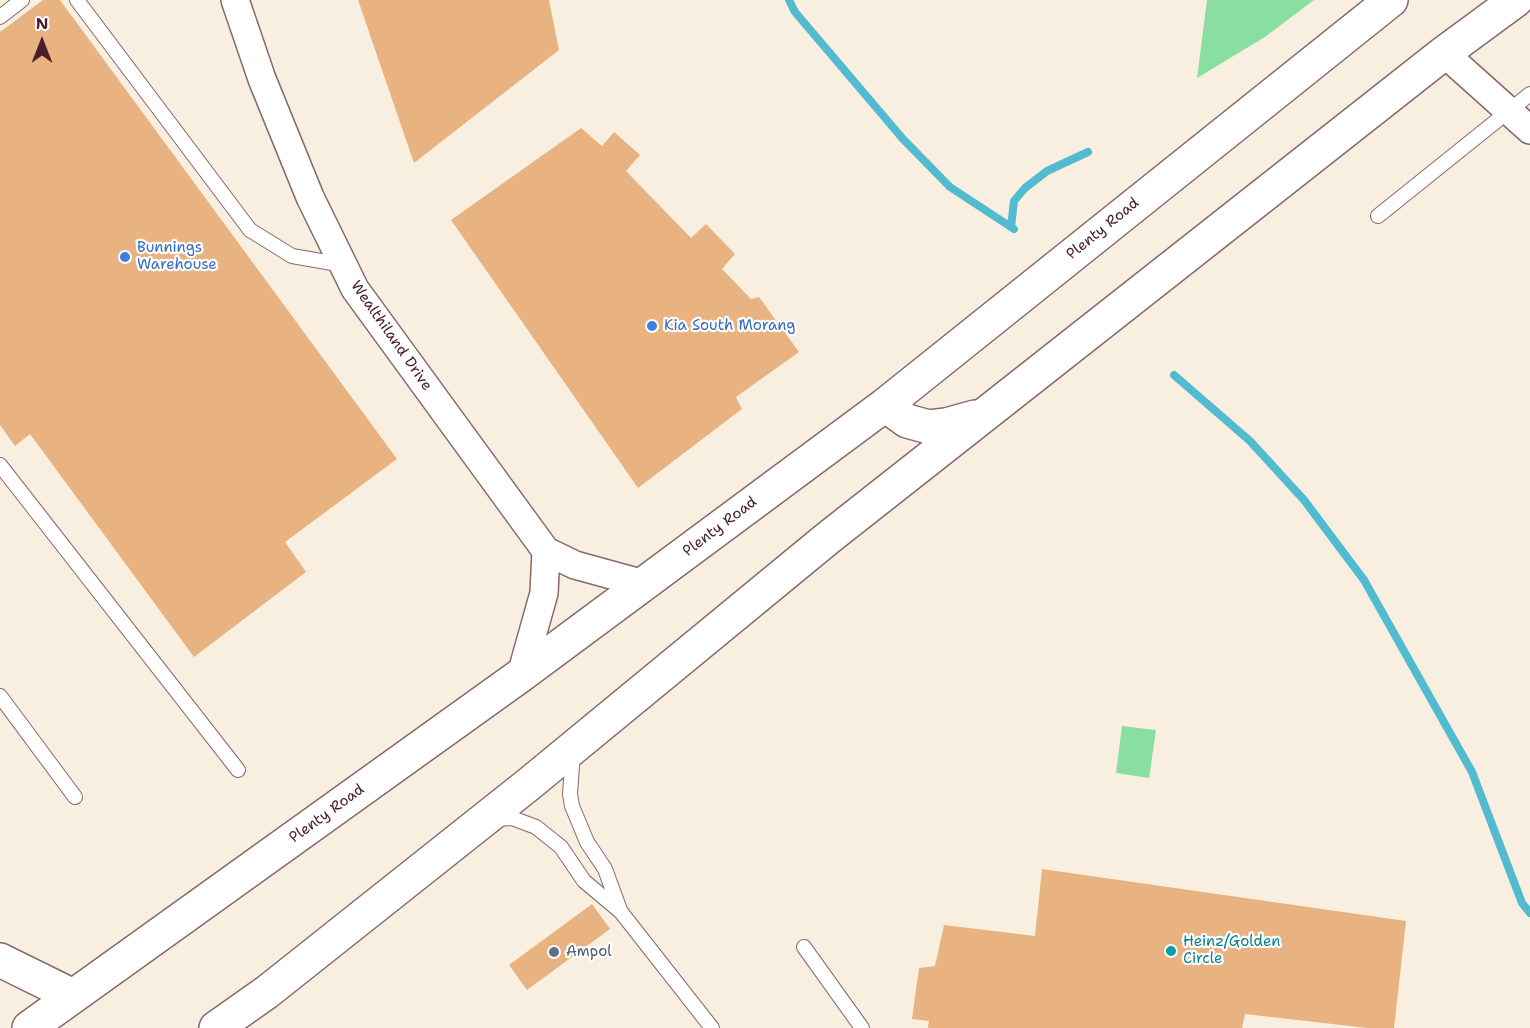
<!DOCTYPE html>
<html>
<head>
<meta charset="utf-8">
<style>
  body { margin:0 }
  #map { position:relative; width:1530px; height:1028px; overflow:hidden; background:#f8efe1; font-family:"Shantell Sans",sans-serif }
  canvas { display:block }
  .north { position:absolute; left:12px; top:12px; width:60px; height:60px; -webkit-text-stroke:4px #fff; paint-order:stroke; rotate:0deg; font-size:16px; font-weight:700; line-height:24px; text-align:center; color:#4a1f2b }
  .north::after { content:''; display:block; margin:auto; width:21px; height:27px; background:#4a1f2b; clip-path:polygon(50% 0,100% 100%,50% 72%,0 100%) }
</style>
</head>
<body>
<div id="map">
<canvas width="1530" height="1028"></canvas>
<div class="north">N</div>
</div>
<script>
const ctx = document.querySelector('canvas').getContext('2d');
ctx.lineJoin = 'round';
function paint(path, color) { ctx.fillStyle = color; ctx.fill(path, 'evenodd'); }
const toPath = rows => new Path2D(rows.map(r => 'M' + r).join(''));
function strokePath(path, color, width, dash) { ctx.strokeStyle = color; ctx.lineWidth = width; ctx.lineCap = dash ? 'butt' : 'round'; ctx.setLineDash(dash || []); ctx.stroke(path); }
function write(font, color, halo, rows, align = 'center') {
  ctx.font = font + ' "Shantell Sans",sans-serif'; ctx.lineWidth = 4.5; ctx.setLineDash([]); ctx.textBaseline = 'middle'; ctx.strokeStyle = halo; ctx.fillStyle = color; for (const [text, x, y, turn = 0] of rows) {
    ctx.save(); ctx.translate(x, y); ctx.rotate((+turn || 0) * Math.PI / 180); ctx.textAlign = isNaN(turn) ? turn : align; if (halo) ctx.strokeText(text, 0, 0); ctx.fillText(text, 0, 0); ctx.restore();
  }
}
paint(toPath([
  [1207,0,1314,0,1265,37,1197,78],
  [1122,726,1156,730,1149,778,1116,773]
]), '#8adfa0');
strokePath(toPath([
  [789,0,795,12,835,59,903,139,950,187,1014,229],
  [1011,227,1014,201,1025,188,1047,171,1088,152],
  [1174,375,1250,441,1304,500,1364,580,1472,772,1522,903,1530,913]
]), '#53bbd0', 8);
paint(toPath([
  [43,0,60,0,397,459,285,542,306,572,194,657,30,434,15,446,0,425,0,32],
  [358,0,549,0,559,50,414,163],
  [581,128,602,146,614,132,640,155,626,171,691,238,706,224,735,254,722,269,751,299,759,297,799,352,736,397,742,409,638,488,451,220],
  [1042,869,1406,921,1394,1028,1367,1028,1245,1014,1242,1028,928,1028,929,1021,912,1019,919,968,935,966,944,925,1035,936],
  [592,904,610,929,527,990,509,965]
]), '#e8b380');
const service = toPath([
  [77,0,250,230,292,256,344,265],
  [0,17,22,0],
  [1378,216,1530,94],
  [0,465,238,770],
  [0,696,75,797],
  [573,752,570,794,572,806,587,842,605,869,620,910],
  [496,819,512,818,536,827,561,847,584,881,621,912,712,1028],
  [804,947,862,1028]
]);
const minor = toPath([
  [235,0,262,79,310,197,355,289,546,551,575,565,644,584],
  [1444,53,1530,130],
  [521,675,544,593,546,551]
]);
const secondary = toPath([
  [0,960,73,996]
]);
const trunk = toPath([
  [885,405,907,421,929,427,946,425,975,417],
  [29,1028,521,675,885,405,1391,0],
  [216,1028,267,992,529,784,828,538,1444,53,1516,0]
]);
strokePath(service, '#87686b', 16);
strokePath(minor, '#87686b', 30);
strokePath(secondary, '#87686b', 36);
strokePath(trunk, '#87686b', 36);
strokePath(service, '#fff', 14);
strokePath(minor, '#fff', 27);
strokePath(secondary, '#fff', 33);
strokePath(trunk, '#fff', 33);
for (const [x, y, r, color] of [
  [125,257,6,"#3f7fe0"],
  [652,326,6,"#3f7fe0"],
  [1171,951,6,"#0f9aa8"],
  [554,952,6,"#5c6f8a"]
]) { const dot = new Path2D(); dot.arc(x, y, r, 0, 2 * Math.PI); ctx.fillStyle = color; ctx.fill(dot); strokePath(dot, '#fff', 2); }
write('15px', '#4a1f2b', '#fff', [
  ["Plenty Road",1103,229,-39],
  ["Wealthiland Drive",391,336,55],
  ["Plenty Road",720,527,-37],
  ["Plenty Road",327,814,-36]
]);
write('15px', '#366cbe', '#fff', [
  ["Bunnings",137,248],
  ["Warehouse",137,265],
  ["Kia South Morang",664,326]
], 'left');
write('15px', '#0d838f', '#fff', [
  ["Heinz/Golden",1183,942],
  ["Circle",1183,959]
], 'left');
write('15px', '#4e5e75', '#fff', [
  ["Ampol",566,952]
], 'left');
</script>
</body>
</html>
